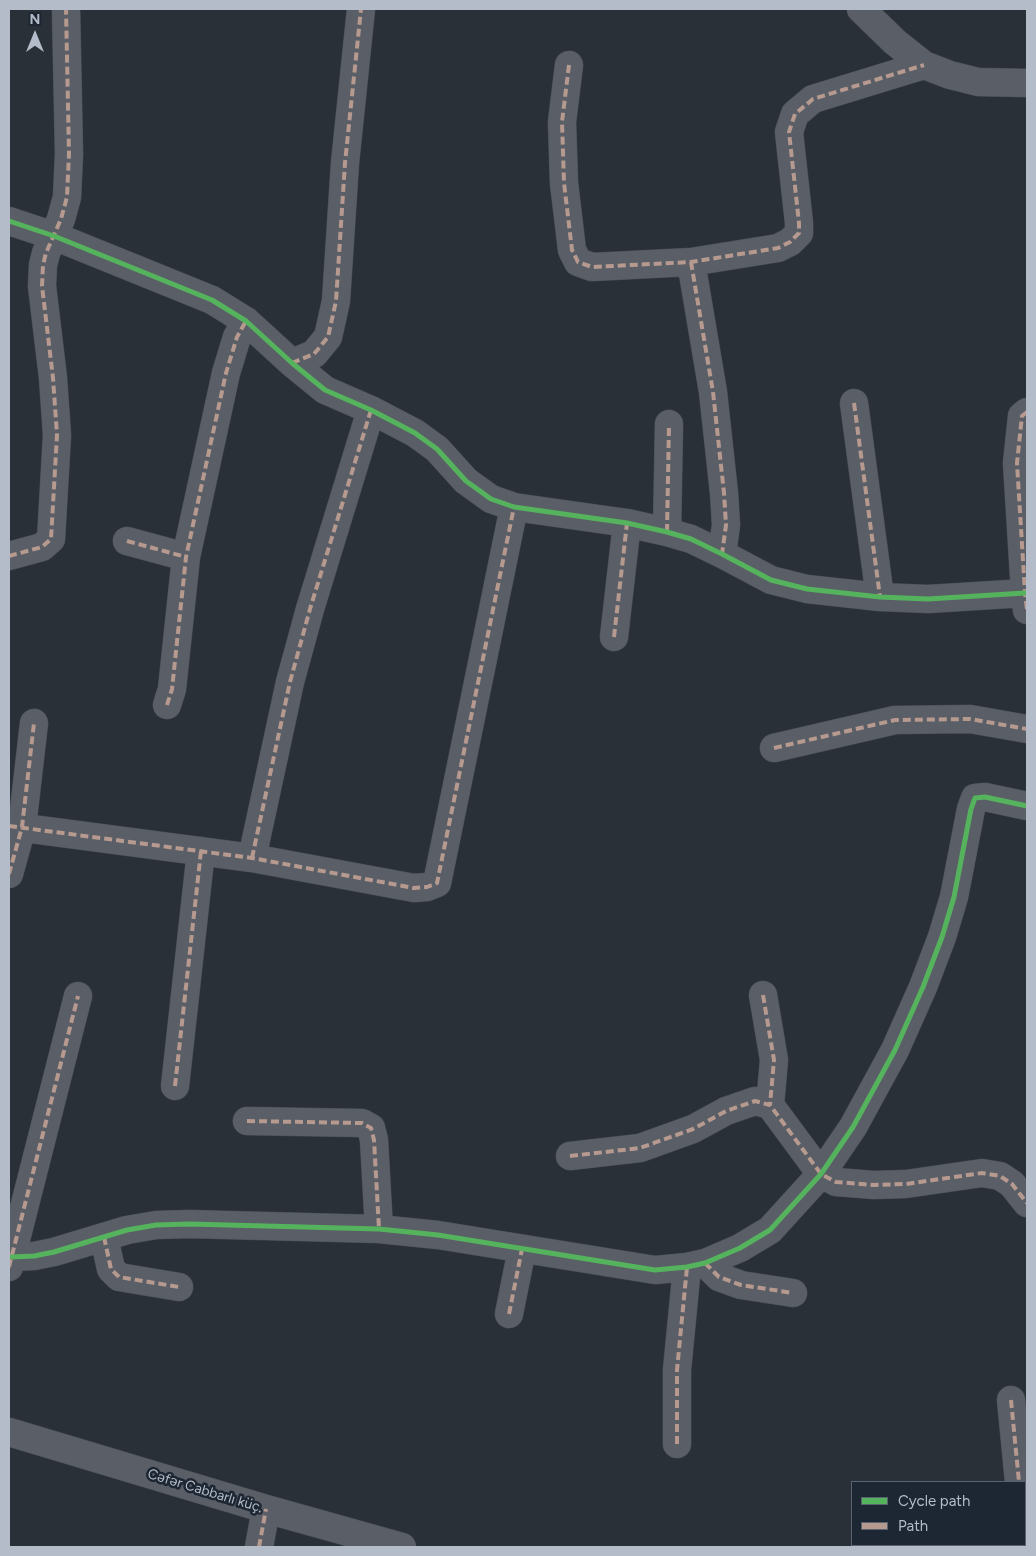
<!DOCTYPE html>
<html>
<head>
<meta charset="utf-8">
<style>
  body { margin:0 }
  #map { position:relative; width:1036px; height:1556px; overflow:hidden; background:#2a3038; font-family:Figtree,sans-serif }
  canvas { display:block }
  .frame { position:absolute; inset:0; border:10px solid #b4bcc9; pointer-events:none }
  .legend { position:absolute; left:851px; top:1481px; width:175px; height:65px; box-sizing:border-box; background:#1d2633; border:1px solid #59626f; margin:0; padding:6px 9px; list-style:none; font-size:15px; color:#b4bcc9 }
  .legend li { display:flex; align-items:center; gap:10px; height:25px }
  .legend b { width:25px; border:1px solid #59626f }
  .north { position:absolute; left:10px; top:10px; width:50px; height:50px; -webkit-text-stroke:4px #1d2633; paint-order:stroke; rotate:0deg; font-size:14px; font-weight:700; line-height:20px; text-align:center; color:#b4bcc9 }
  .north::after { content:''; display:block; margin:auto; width:18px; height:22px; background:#b4bcc9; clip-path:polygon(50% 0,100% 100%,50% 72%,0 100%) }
</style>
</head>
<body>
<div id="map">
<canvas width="1036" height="1556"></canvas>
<div class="frame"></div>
<ul class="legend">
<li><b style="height:6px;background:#56b35d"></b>Cycle path</li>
<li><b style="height:6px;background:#b69a8f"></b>Path</li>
</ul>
<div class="north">N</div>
</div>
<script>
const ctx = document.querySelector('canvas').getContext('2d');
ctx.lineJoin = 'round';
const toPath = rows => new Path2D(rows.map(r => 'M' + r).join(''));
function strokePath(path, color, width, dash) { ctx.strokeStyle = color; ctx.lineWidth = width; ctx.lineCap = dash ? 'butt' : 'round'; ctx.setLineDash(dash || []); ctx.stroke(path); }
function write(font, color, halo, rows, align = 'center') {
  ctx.font = font + ' Figtree,sans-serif'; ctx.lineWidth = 5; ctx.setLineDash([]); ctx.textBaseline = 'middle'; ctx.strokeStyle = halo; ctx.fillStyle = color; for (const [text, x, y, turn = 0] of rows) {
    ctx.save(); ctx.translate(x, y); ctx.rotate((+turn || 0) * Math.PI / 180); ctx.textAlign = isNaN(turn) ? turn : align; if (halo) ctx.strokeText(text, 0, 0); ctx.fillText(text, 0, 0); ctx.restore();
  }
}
const minor = toPath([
  [861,9,895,42,924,65,950,75,978,82,1027,83],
  [569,65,562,122,564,183,572,250,578,262,592,267,691,262,778,248,790,242,799,233,799,223,789,132,795,114,813,99,924,65],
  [9,221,54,236,212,300,246,321,292,363,325,390,371,410,415,433,437,449,466,481,491,499,514,507,627,523,667,532,691,539,722,554,771,580,807,589,880,597,928,599,1025,593],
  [691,262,713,392,724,493,726,525,722,554],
  [292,363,314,354,328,337,336,301,345,163,361,9],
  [854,403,880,597],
  [1027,412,1022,416,1017,463,1025,593,1027,610],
  [667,532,669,424],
  [127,541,186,557],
  [9,556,42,547,51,539,57,435,53,378,42,286,43,265,46,253,61,219,67,197,69,154,66,9],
  [614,637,627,523],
  [167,705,172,689,186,557,226,373,237,337,246,321],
  [774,748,895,720,970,719,1027,729],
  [9,826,252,858,414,888,427,887,437,883,514,507],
  [252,858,290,682,310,609,371,410],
  [9,874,22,827,34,723],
  [763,995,774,1060,770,1105],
  [175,1086,201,851],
  [247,1121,362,1123,371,1128,374,1140,379,1229],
  [570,1156,640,1148,693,1129,726,1111,755,1101,770,1105,821,1174,836,1182,874,1185,906,1184,982,1173,1000,1176,1012,1184,1027,1203],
  [104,1237,111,1269,119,1277,179,1287],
  [12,1257,34,1256,54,1252,127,1230,156,1225,189,1224,379,1229,438,1235,655,1270,687,1267,705,1263,740,1248,770,1230,821,1174,853,1127,895,1050,923,987,942,937,954,897,971,809,975,798,985,797,1027,806],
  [705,1263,719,1277,741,1285,793,1293],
  [9,1267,78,996],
  [509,1314,522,1249],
  [1011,1400,1019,1482],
  [9,1432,266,1509,402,1547],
  [677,1444,677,1370,687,1267],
  [1019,1545,1019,1547],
  [259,1547,266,1509]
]);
strokePath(minor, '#484c53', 29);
strokePath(minor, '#5a5e66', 28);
strokePath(toPath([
  [569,65,562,122,564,183,572,250,578,262,592,267,691,262,778,248,790,242,799,233,799,223,789,132,795,114,813,99,924,65],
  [691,262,713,392,724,493,726,525,722,554],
  [292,363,314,354,328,337,336,301,345,163,361,9],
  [854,403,880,597],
  [1027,412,1022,416,1017,463,1025,593,1027,610],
  [667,532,669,424],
  [127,541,186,557],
  [9,556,42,547,51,539,57,435,53,378,42,286,43,265,46,253,61,219,67,197,69,154,66,9],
  [614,637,627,523],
  [167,705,172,689,186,557,226,373,237,337,246,321],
  [774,748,895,720,970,719,1027,729],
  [9,826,252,858,414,888,427,887,437,883,514,507],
  [252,858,290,682,310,609,371,410],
  [9,874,22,827,34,723],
  [763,995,774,1060,770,1105],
  [175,1086,201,851],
  [247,1121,362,1123,371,1128,374,1140,379,1229],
  [570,1156,640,1148,693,1129,726,1111,755,1101,770,1105,821,1174,836,1182,874,1185,906,1184,982,1173,1000,1176,1012,1184,1027,1203],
  [104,1237,111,1269,119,1277,179,1287],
  [705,1263,719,1277,741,1285,793,1293],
  [9,1267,78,996],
  [509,1314,522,1249],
  [1011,1400,1019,1482],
  [677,1444,677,1370,687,1267],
  [1019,1545,1019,1547],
  [259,1547,266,1509]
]), '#b69a8f', 4, [8, 4]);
strokePath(toPath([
  [9,221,54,236,212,300,246,321,292,363,325,390,371,410,415,433,437,449,466,481,491,499,514,507,627,523,667,532,691,539,722,554,771,580,807,589,880,597,928,599,1025,593],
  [12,1257,34,1256,54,1252,127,1230,156,1225,189,1224,379,1229,438,1235,655,1270,687,1267,705,1263,740,1248,770,1230,821,1174,853,1127,895,1050,923,987,942,937,954,897,971,809,975,798,985,797,1027,806]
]), '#56b35d', 5);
write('14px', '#b4bcc9', '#1d2633', [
  ["Cəfər Cabbarlı küç.",205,1491,17]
]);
</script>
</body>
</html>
